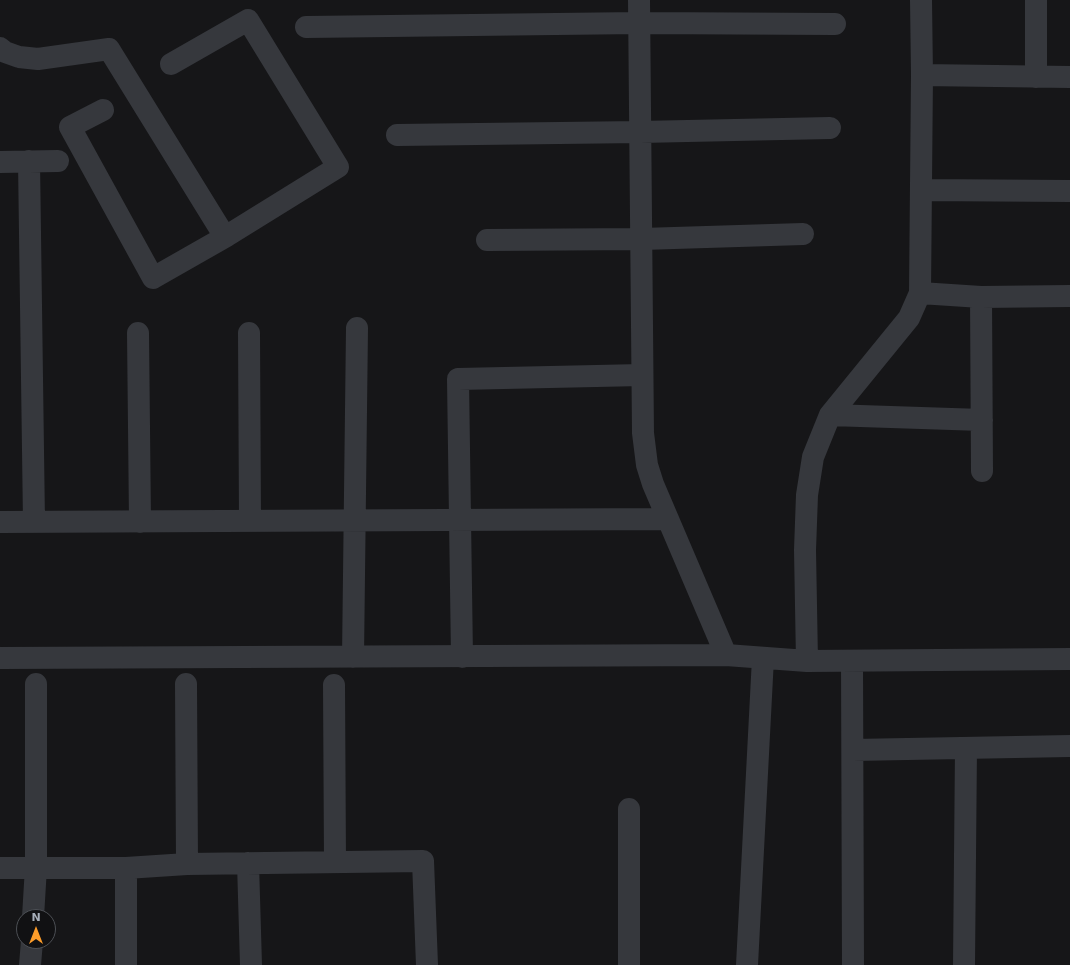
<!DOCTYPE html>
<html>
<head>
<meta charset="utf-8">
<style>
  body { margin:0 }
  #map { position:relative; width:1070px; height:965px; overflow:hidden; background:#161618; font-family:"DejaVu Sans",sans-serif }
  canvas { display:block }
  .north { position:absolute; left:16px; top:909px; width:40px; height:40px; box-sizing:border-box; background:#111113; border:1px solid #4d5055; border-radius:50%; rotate:0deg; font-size:11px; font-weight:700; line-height:16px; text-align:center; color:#a7aeb9 }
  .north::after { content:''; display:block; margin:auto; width:14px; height:18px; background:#fc9c2a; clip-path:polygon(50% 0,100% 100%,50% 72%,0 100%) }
</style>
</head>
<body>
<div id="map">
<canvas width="1070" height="965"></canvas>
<div class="north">N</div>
</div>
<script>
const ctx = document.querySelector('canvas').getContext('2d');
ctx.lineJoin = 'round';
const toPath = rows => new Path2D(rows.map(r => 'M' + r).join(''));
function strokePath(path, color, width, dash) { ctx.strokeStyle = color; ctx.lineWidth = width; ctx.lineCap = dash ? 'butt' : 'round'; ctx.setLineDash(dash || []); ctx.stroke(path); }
strokePath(toPath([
  [639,0,643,433,647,465,653,484,726,655],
  [1036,0,1036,77],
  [306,27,639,23,835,24],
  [0,48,5,52,19,57,38,59,109,49,225,237,338,167,248,20,171,64],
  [922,75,1070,77],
  [103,110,70,127,153,278,225,237],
  [397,135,640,132,830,128],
  [29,161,34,522],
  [0,162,58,161],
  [921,190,1070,191],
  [487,240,642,239,803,234],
  [920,293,981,297,1070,296],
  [981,297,982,471],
  [138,333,140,522],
  [249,333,250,521],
  [830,415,982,420],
  [0,522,668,519],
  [353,657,357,328],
  [462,657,458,379,642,375],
  [0,658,726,655,807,661,1070,659],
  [807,661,805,550,807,495,813,457,830,415,909,318,920,293,922,75,921,0],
  [852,661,853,965],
  [186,684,187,864],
  [334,685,335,862],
  [853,750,1070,746],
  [629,809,629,965],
  [248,863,251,965],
  [0,868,126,868,187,864,423,861,427,965],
  [33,917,36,867,36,684],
  [30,965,32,941],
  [126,965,126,868],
  [747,965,763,658],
  [964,965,966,748]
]), '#36383d', 22);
</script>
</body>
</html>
